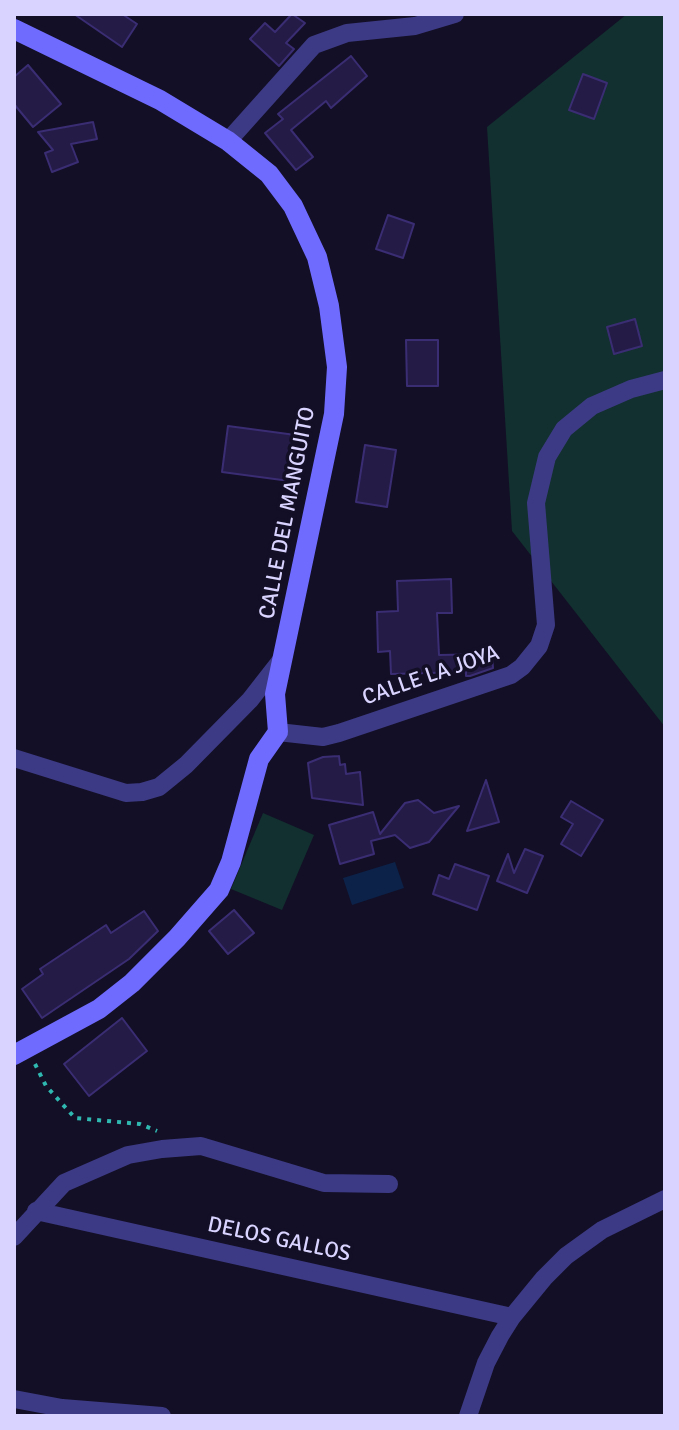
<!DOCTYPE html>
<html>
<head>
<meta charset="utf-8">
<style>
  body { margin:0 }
  #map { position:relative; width:679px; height:1430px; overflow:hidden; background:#130f26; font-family:Signika,sans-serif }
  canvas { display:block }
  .frame { position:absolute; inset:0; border:16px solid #d9d4ff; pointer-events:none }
</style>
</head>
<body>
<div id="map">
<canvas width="679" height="1430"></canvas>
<div class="frame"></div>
</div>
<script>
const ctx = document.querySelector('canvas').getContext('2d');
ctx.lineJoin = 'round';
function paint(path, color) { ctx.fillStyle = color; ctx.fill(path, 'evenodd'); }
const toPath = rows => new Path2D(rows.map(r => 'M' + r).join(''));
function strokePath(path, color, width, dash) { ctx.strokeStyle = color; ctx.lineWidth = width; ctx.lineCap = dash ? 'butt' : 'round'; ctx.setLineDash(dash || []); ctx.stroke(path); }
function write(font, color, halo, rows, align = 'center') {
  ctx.font = font + ' Signika,sans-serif'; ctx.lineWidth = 7; ctx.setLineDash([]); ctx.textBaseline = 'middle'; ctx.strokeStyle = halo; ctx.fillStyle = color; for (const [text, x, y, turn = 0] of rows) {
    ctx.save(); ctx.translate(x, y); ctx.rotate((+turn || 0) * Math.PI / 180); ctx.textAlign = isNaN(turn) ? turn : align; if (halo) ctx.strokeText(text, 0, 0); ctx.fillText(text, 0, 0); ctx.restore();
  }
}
paint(toPath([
  [627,14,665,14,665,727,512,531,487,127],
  [263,813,314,835,282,910,231,889]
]), '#12302f');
paint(toPath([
  [395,862,404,888,352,905,343,878]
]), '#0c2248');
const building = toPath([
  [74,14,122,14,137,24,122,47,74,14],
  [292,14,305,23,286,43,294,49,279,66,250,39,265,23,275,32,292,14],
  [351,56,367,76,331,108,326,101,291,130,313,157,296,170,265,133,283,119,278,114,351,56],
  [28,65,61,104,33,127,14,104,14,77,28,65],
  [583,74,607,83,594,119,569,110,583,74],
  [93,122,97,139,71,144,78,162,52,172,45,153,53,150,38,132,93,122],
  [388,215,414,224,403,258,376,249,388,215],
  [635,319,642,346,614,354,607,327,635,319],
  [406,340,438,340,438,386,407,386,406,340],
  [228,426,303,436,297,482,222,472,228,426],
  [365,445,396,450,387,507,356,502,365,445],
  [451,579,452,613,437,613,439,655,492,654,493,668,470,676,466,676,466,672,391,674,390,651,378,652,377,612,398,611,397,581,451,579],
  [339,756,340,765,345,764,346,774,360,772,363,805,312,798,308,763,323,757,339,756],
  [486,780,499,822,467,831,486,780],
  [418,800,434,813,459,806,429,842,410,848,395,835,371,841,374,854,340,864,329,825,373,812,380,834,405,803,418,800],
  [571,801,603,820,581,856,561,844,573,824,561,817,571,801],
  [525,849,543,856,527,893,497,881,508,854,514,873,525,849],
  [455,864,489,876,477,910,433,894,439,875,449,879,455,864],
  [234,910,254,933,228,954,209,931,234,910],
  [144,911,158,931,129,959,42,1018,22,989,43,974,40,969,106,925,111,933,144,911],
  [122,1018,147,1051,89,1096,64,1064,122,1018]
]);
paint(building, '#241b47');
strokePath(building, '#3b2d73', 2);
strokePath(toPath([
  [35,1064,46,1086,75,1118,140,1124,157,1131]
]), '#2fb8b0', 4, [4, 6]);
strokePath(toPath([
  [228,141,314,45,347,33,415,26,455,14],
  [278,732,323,737,339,733,511,675,522,667,539,646,546,625,536,503,547,457,564,429,592,406,631,389,665,380],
  [14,758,126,793,142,792,159,787,186,765,250,700,282,659],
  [36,1211,512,1317],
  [14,1237,64,1183,128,1155,162,1149,201,1146,324,1183,389,1184],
  [14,1399,62,1408,162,1416],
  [468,1416,486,1363,500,1336,512,1317,544,1278,566,1256,602,1230,665,1199]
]), '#3d3a85', 18);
strokePath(toPath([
  [14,29,160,100,228,141,269,174,293,206,317,257,329,306,337,367,334,414,275,694,278,732,259,759,231,862,219,890,177,938,132,983,99,1009,14,1055]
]), '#6f6bff', 20);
write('22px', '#d9d4ff', '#130f26', [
  ["CALLE DEL MANGUITO",288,513,-79],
  ["CALLE LA JOYA",431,676,-19],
  ["DELOS GALLOS",279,1240,12]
]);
</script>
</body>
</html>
